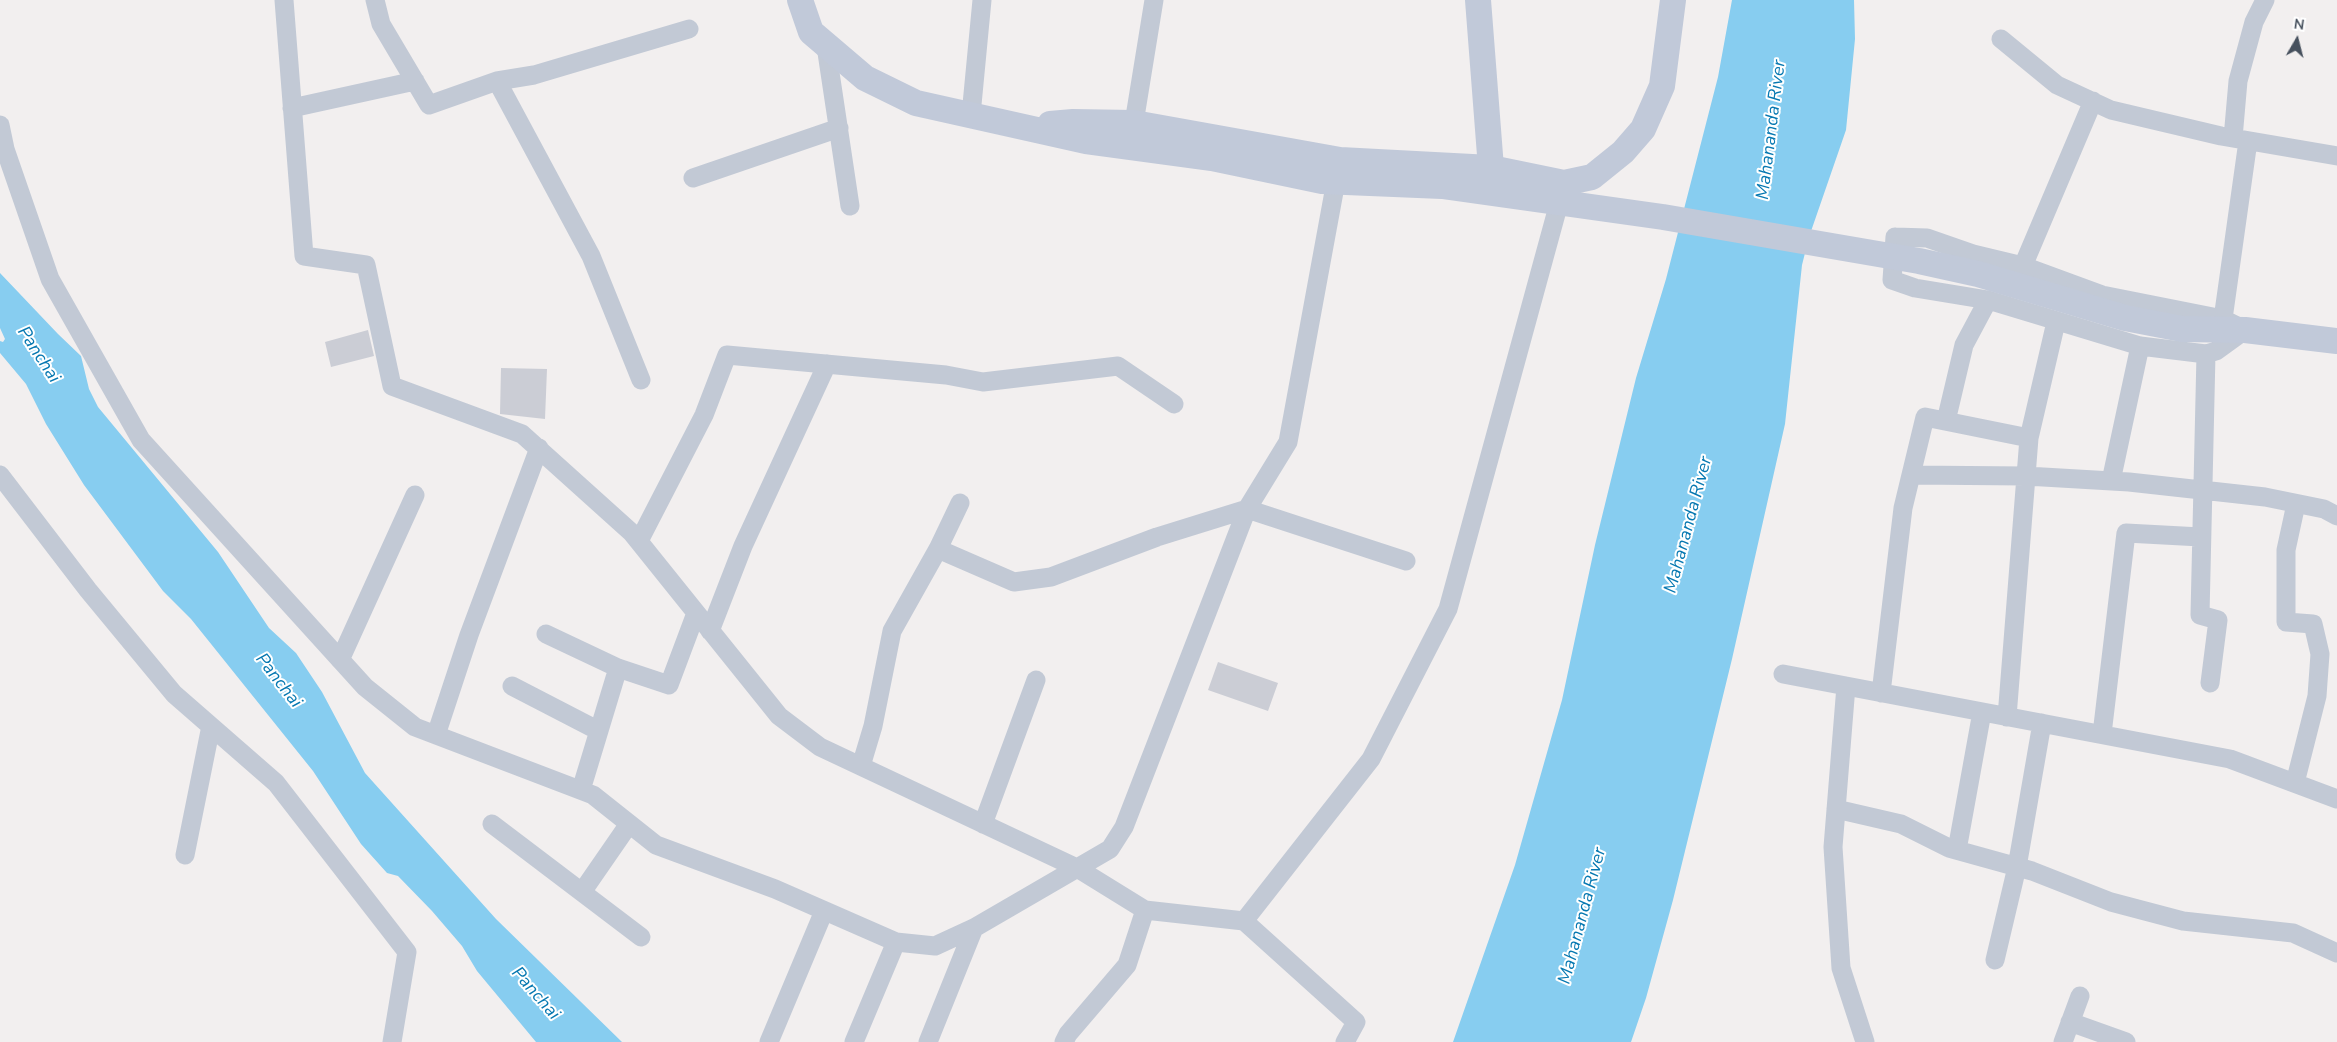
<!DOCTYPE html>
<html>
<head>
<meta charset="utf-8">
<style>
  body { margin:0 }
  #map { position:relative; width:2337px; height:1042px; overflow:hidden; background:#f2efef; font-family:"Nunito Sans",sans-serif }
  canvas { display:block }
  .north { position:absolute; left:2272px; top:15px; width:50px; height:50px; -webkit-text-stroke:4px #fff; paint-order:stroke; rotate:8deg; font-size:14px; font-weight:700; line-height:20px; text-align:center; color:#46505d }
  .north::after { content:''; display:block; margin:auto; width:18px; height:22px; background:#46505d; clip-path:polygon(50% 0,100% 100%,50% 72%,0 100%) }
</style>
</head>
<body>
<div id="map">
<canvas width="2337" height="1042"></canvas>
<div class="north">N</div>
</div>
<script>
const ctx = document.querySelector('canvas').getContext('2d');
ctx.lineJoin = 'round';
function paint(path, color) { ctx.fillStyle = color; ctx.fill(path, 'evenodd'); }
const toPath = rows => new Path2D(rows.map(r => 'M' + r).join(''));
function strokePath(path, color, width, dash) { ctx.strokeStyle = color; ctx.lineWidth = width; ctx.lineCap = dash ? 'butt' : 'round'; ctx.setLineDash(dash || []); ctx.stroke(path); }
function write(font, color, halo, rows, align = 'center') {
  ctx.font = font + ' "Nunito Sans",sans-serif'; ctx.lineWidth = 4; ctx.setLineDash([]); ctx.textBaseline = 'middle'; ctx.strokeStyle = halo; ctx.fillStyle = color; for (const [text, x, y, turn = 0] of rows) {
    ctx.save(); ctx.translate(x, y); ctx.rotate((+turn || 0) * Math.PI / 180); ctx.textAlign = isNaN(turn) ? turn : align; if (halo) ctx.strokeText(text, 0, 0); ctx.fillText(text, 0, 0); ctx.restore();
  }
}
paint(toPath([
  [1732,0,1854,0,1855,39,1846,130,1809,237,1802,265,1785,424,1732,659,1673,900,1646,998,1631,1042,1453,1042,1515,865,1562,700,1595,545,1636,378,1666,279,1718,77],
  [0,273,58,334,81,356,89,389,98,407,218,552,269,628,296,653,322,692,365,773,496,919,622,1042,536,1042,477,971,462,946,432,911,398,876,387,873,361,844,313,771,191,619,163,591,84,485,46,424,26,384,0,353,0,341,3,342,5,339,0,328]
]), '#87cdf0');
paint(toPath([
  [368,330,374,356,331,367,325,342],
  [501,368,547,369,545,419,500,414],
  [1218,662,1278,683,1268,711,1208,690]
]), '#cbcdd5');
strokePath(toPath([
  [284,0,304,256,366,265,392,386,522,434,632,533,779,716,820,747,1077,868,1145,910,1244,921,1356,1022,1345,1042],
  [375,0,381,24,429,105,497,81,534,75,689,29],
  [2001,39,2057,85,2111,110,2221,136,2337,156],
  [826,46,850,206],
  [497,81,591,256,641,380],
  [292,108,415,81],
  [971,115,982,0],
  [1134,123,1154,0],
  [0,125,5,149,50,279,141,440,365,687,415,727,593,795,656,845,775,889,896,942,935,946,974,928,1110,849,1124,827,1247,509,1288,442,1338,170],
  [2233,138,2238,81,2254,22,2265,0],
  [693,178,839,128],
  [1895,237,1927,238,1973,254,2023,266,2102,295,2223,319,2245,330,2216,351,2206,354,2140,346,1988,300,1915,288,1892,280,1895,237],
  [2023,266,2093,101],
  [2223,319,2248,141],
  [2206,354,2200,615,2218,620,2210,683],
  [1946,421,1964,345,1988,300],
  [0,475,88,590,174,694,276,783,407,952,392,1042],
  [1911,475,2026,476,2129,482,2265,497,2324,509,2337,516],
  [2111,481,2140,346],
  [639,541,704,415,727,355,946,375,983,382,1118,366,1174,404],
  [938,549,1014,582,1051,577,1157,537,1247,509,1406,561],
  [710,631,743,546,827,364],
  [546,634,618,668,669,685,696,613],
  [340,660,415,495],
  [1783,674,2230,759,2337,799],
  [512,686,599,731],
  [1846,686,1833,847,1841,968,1865,1042],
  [1881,693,1903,508,1925,417,2029,438],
  [2007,717,2029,438,2056,322],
  [2102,734,2126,533,2201,537],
  [436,735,469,635,539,448],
  [861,766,873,726,892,631,938,549,960,503],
  [2295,783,2317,696,2320,654,2313,624,2286,622,2286,550,2296,504],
  [581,790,618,668],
  [1836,809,1901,824,1949,848,2032,871,2111,902,2183,921,2293,933,2337,953],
  [492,824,641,937],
  [983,824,1036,680],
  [1957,850,1982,712],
  [185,855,211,726],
  [582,892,629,824],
  [1244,921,1371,759,1448,609,1562,192],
  [1995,960,2017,867,2042,723],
  [2070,1022,2126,1042],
  [769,1042,824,911],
  [854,1042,896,942],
  [928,1042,974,928],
  [1064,1042,1068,1034,1127,965,1145,910],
  [2063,1042,2080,996]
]), '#c2c9d5', 19);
strokePath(toPath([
  [800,0,811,32,865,78,916,103,1086,141,1212,158,1322,181,1442,186,1663,217,1919,261,1978,274,2125,318,2182,329,2245,330,2337,341],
  [1478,0,1491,168],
  [1050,124,1073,122,1134,123,1340,160,1491,168,1564,183,1592,177,1623,152,1643,129,1662,86,1673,0]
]), '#c1c9d9', 26);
write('italic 18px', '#0678b1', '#fff', [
  ["Mahananda River",1772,130,-83],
  ["Panchai",38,355,57],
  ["Mahananda River",1689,525,-75],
  ["Panchai",278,681,52],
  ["Mahananda River",1583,916,-75],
  ["Panchai",535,994,49]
]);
</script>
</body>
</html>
